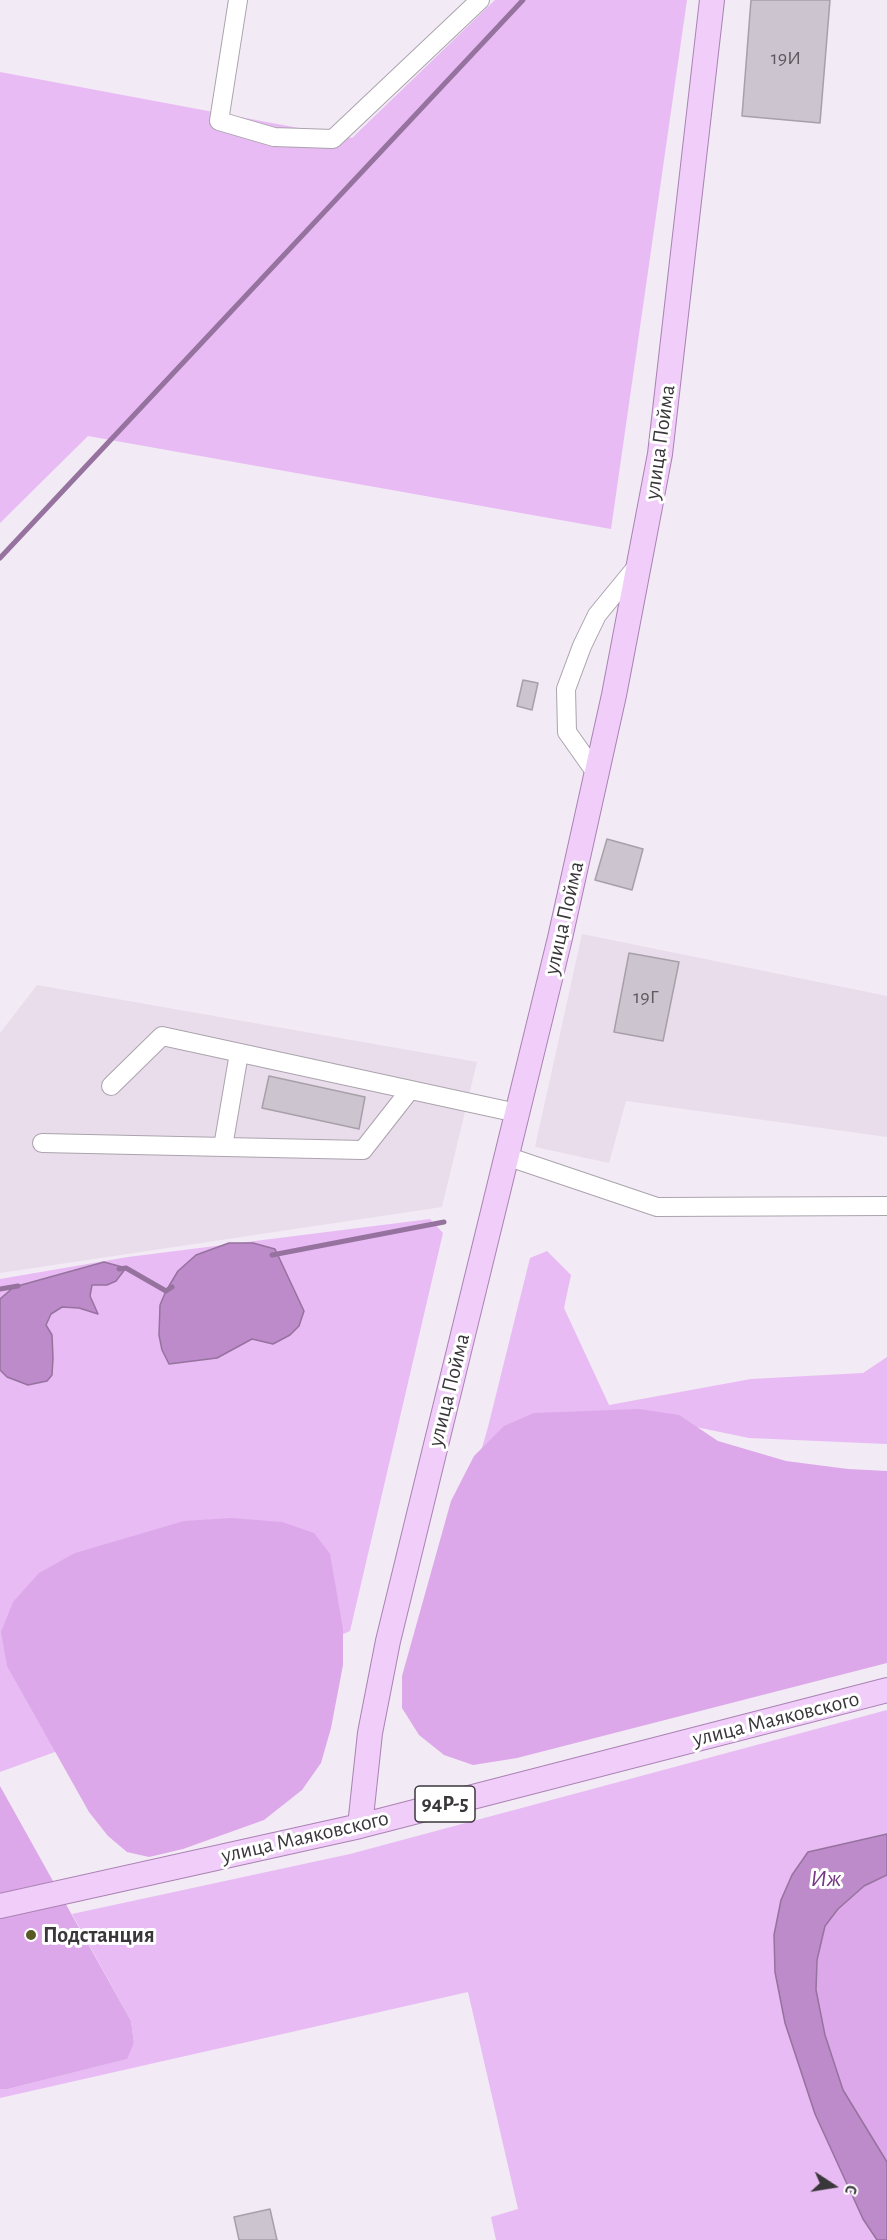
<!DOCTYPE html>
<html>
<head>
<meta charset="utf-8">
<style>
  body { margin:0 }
  #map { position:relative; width:887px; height:2240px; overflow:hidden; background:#f2eaf4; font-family:"Alegreya Sans",sans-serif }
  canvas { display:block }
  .north { position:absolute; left:803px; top:2156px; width:60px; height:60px; -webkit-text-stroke:4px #fff; paint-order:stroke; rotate:102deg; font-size:16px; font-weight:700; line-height:24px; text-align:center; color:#3a373b }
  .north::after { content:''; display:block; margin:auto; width:21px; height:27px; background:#3a373b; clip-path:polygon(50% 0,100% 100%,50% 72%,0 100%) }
</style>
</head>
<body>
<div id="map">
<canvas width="887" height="2240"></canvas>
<div class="north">С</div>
</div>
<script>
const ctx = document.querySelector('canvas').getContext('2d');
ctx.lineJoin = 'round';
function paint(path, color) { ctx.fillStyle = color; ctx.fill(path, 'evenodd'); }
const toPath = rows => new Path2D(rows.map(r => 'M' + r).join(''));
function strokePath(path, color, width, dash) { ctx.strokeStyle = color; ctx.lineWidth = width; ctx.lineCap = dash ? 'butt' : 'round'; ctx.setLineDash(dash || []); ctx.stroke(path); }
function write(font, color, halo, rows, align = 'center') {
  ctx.font = font + ' "Alegreya Sans",sans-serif'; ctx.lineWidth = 6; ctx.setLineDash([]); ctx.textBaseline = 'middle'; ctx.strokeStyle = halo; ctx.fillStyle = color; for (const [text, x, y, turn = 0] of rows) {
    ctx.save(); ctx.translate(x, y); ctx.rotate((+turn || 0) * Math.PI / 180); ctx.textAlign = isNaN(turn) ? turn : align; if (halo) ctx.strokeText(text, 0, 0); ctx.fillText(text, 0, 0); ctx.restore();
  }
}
paint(toPath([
  [582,934,887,996,887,1137,626,1101,609,1163,535,1147],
  [37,985,477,1062,442,1207,0,1273,0,1033]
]), '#e9ddec');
paint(toPath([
  [495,0,687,0,611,529,88,436,0,523,0,72,352,138],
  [430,1219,443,1233,350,1631,170,1710,0,1772,0,1279,128,1257],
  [547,1251,571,1275,564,1308,609,1405,751,1379,863,1373,887,1357,887,1444,749,1438,638,1415,440,1595,488,1427,530,1258],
  [887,1710,887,1834,854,1842,792,1875,781,1900,774,1935,785,2023,815,2114,863,2219,877,2240,496,2240,491,2217,518,2209,468,1992,0,2098,0,2089,8,2089,126,2059,134,2043,131,2021,72,1914,350,1854]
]), '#e8bbf4');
paint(toPath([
  [639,1409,679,1415,718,1441,786,1461,848,1469,887,1471,887,1663,517,1758,473,1765,444,1755,419,1735,402,1708,402,1676,451,1501,474,1456,504,1426,534,1413],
  [231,1518,282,1522,314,1533,330,1554,343,1629,343,1665,331,1728,321,1763,302,1790,264,1820,183,1849,149,1857,127,1852,108,1836,89,1812,7,1666,1,1632,13,1602,39,1573,75,1553,184,1521],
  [0,1786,131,2021,134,2043,127,2059,8,2089,0,2089],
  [887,1875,887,2162,843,2090,825,2035,816,1990,817,1960,825,1926,838,1909,864,1886]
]), '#dca8e9');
const water = toPath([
  [229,1243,253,1243,275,1249,304,1311,299,1326,290,1335,273,1344,252,1339,217,1358,169,1364,162,1350,159,1335,160,1305,166,1291,178,1271,196,1255,229,1243],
  [104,1262,126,1268,116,1281,107,1285,92,1285,90,1296,98,1314,79,1308,62,1307,51,1314,46,1325,52,1335,53,1358,52,1375,47,1381,28,1385,7,1377,0,1370,0,1299,14,1287,104,1262],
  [887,1834,887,1875,864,1886,838,1909,825,1926,817,1960,816,1990,825,2035,843,2090,887,2162,887,2240,877,2240,863,2219,815,2114,785,2023,775,1972,774,1935,781,1900,792,1875,808,1852,887,1834]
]);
paint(water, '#bd8bca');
strokePath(water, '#96729f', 1.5);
strokePath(toPath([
  [0,558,523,0],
  [272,1255,444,1222],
  [119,1269,126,1268,166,1291,172,1287],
  [0,1289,18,1286]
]), '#96729f', 5);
const building = toPath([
  [751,0,830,0,820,123,742,116,751,0],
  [523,680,538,683,532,710,517,706,523,680],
  [607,839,643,849,632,890,595,880,607,839],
  [629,953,679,962,663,1041,614,1032,629,953],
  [269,1076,365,1097,359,1129,262,1108,269,1076],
  [270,2209,277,2240,239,2240,234,2217,270,2209]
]);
paint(building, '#ccc4ce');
strokePath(building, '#a7a0a9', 1.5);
const minor = toPath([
  [238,0,219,121,274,137,333,139,480,0],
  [596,773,567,732,566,689,582,646,597,615,638,565],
  [111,1086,162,1036,517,1113],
  [42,1143,363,1150,410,1090],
  [223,1147,239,1053],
  [506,1156,657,1207,887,1206]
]);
const major = toPath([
  [360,1826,370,1733,388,1641,560,938,614,695,660,454,712,0],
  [0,1906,360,1826,887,1690]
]);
strokePath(minor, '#aba3ad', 20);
strokePath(major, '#aa82b4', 26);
strokePath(minor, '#fff', 18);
strokePath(major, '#f1cdf9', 24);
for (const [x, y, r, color] of [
  [31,1935,6,"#595926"]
]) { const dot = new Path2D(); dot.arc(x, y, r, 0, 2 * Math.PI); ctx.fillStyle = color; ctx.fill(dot); strokePath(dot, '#fff', 2); }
write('20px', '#5e5a60', null, [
  ["19И",786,58],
  ["19Г",646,997]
]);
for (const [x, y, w] of [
  [445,1804,60]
]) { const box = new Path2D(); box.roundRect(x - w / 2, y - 18, w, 36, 4.5); ctx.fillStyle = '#fff'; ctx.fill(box); strokePath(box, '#3a373b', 1.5); }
write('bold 21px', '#3a373b', null, [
  ["94Р-5",445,1804]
]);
write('22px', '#3a373b', '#fff', [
  ["улица Пойма",660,442,-82],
  ["улица Пойма",564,918,-77],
  ["улица Пойма",449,1390,-76],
  ["улица Маяковского",776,1719,-14],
  ["улица Маяковского",305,1837,-13]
]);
write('bold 22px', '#3a373b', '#fff', [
  ["Подстанция",43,1935]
], 'left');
write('italic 24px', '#753884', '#fff', [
  ["Иж",826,1879]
]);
</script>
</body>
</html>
